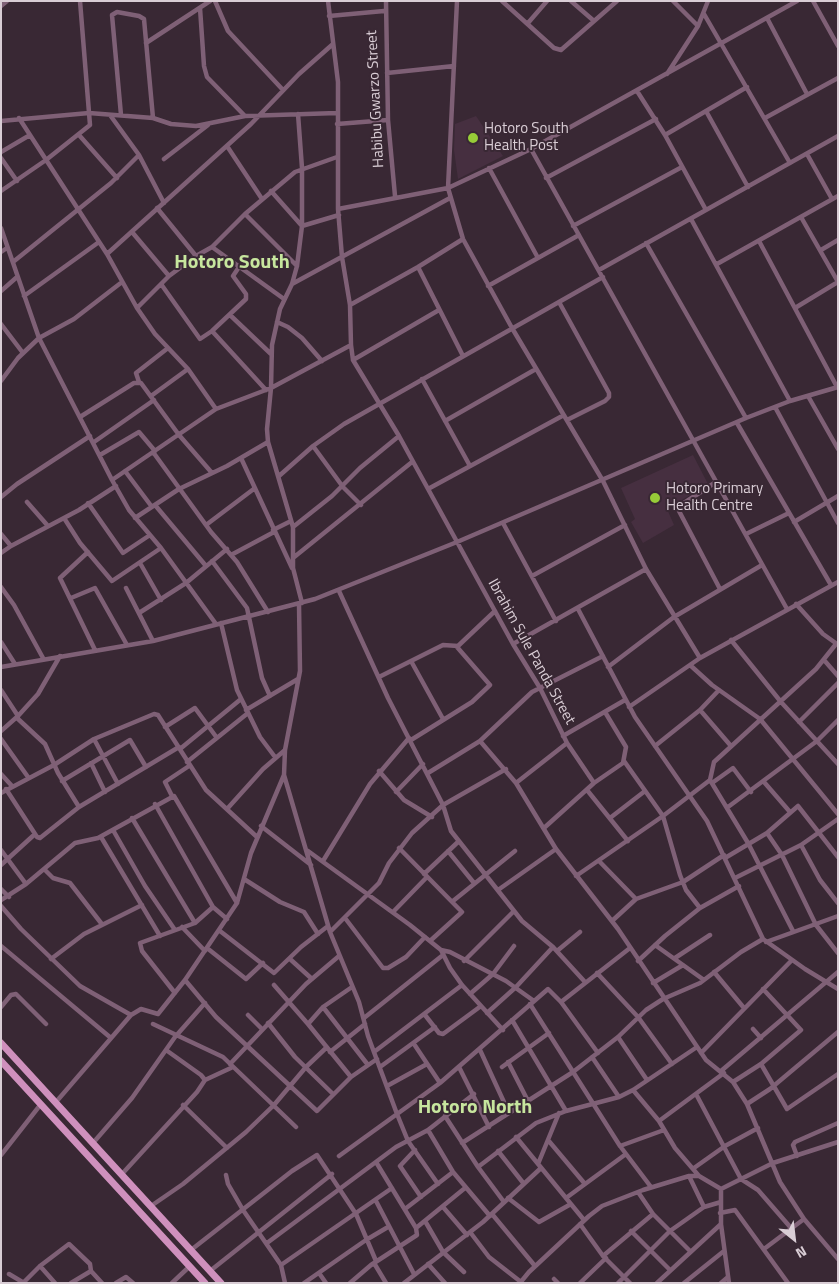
<!DOCTYPE html>
<html>
<head>
<meta charset="utf-8">
<style>
  body { margin:0 }
  #map { position:relative; width:839px; height:1284px; overflow:hidden; background:#392834; font-family:"Titillium Web",sans-serif }
  canvas { display:block }
  .frame { position:absolute; inset:0; border:2px solid #d9cdd5; pointer-events:none }
  .north { position:absolute; left:769px; top:1214px; width:50px; height:50px; -webkit-text-stroke:4px #392834; paint-order:stroke; rotate:151deg; font-size:14px; font-weight:700; line-height:20px; text-align:center; color:#d9cdd5 }
  .north::after { content:''; display:block; margin:auto; width:18px; height:22px; background:#d9cdd5; clip-path:polygon(50% 0,100% 100%,50% 72%,0 100%) }
</style>
</head>
<body>
<div id="map">
<canvas width="839" height="1284"></canvas>
<div class="frame"></div>
<div class="north">N</div>
</div>
<script>
const ctx = document.querySelector('canvas').getContext('2d');
ctx.lineJoin = 'round';
function paint(path, color) { ctx.fillStyle = color; ctx.fill(path, 'evenodd'); }
const toPath = rows => new Path2D(rows.map(r => 'M' + r).join(''));
function strokePath(path, color, width, dash) { ctx.strokeStyle = color; ctx.lineWidth = width; ctx.lineCap = dash ? 'butt' : 'round'; ctx.setLineDash(dash || []); ctx.stroke(path); }
function write(font, color, halo, rows, align = 'center') {
  ctx.font = font + ' "Titillium Web",sans-serif'; ctx.lineWidth = 4; ctx.setLineDash([]); ctx.textBaseline = 'middle'; ctx.strokeStyle = halo; ctx.fillStyle = color; for (const [text, x, y, turn = 0] of rows) {
    ctx.save(); ctx.translate(x, y); ctx.rotate((+turn || 0) * Math.PI / 180); ctx.textAlign = isNaN(turn) ? turn : align; if (halo) ctx.strokeText(text, 0, 0); ctx.fillText(text, 0, 0); ctx.restore();
  }
}
paint(toPath([
  [476,116,503,156,458,179,454,150,455,124],
  [693,455,708,484,667,509,674,525,643,543,631,522,635,519,621,488]
]), '#462f40');
strokePath(toPath([
  [215,1,228,31,283,90],
  [328,1,338,82,338,209,342,257,350,305,351,345,353,360,399,436,513,644,540,688,567,743,594,783],
  [386,1,388,120,395,196],
  [457,1,448,188,463,239,512,328,603,481,646,569,700,658],
  [502,1,554,48,561,50,617,1],
  [571,1,594,21],
  [673,1,698,26],
  [813,1,838,46],
  [1,6,7,1],
  [200,8,204,66,207,77,245,116],
  [704,14,790,163],
  [329,16,384,11],
  [767,18,807,94],
  [528,23,547,1],
  [146,43,210,1],
  [387,73,454,66],
  [667,74,698,26,708,1],
  [637,91,665,135,706,210],
  [706,111,748,187],
  [298,114,302,168,302,226,297,266,292,284,280,309,272,345,271,388,267,429,268,442,293,527,293,568,302,603],
  [110,115,139,155,164,203],
  [121,115,112,15,117,12,139,16,144,19,153,118],
  [19,118,107,254,137,308,155,334,188,369,216,409],
  [765,118,838,78],
  [1,121,89,113,153,118,171,124,196,126,245,116,337,113],
  [337,124,388,120],
  [79,135,117,178],
  [665,135,747,87],
  [227,146,262,199],
  [531,149,787,609],
  [1,152,30,135],
  [807,154,832,199],
  [1,158,17,181],
  [164,159,208,125],
  [489,168,538,258],
  [546,178,656,119],
  [1,191,46,160,90,125,80,1],
  [271,191,302,226,339,215],
  [157,208,196,256],
  [338,209,448,188,531,149,797,1],
  [245,214,297,266],
  [691,219,790,401],
  [573,226,682,167],
  [1,228,39,338,112,480,129,510,161,548,216,624],
  [132,232,169,276],
  [759,241,837,387],
  [646,243,746,418],
  [212,247,284,299],
  [821,250,838,240],
  [1,252,7,248],
  [107,254,251,124,299,74,333,44],
  [13,262,111,183,139,155],
  [717,264,838,196],
  [418,267,463,356],
  [599,270,838,136],
  [161,284,200,339,212,331,246,299,246,294,233,276,239,267],
  [292,284,450,198],
  [488,286,579,235],
  [1,291,17,277],
  [24,296,99,242],
  [559,302,609,393,609,397,605,401,567,420],
  [350,305,418,267,463,239],
  [137,308,169,276,196,256,212,247,245,214,295,172,337,157],
  [795,308,838,282,801,217],
  [230,315,271,354],
  [277,322,288,327,302,338,322,361],
  [1,324,23,353],
  [212,331,266,390],
  [353,360,439,310],
  [422,379,470,466],
  [1,381,18,358,39,338,74,319,122,282],
  [139,382,136,373,168,348],
  [151,396,188,369],
  [808,396,838,449],
  [775,407,838,523],
  [80,417,134,383,141,383,179,435,212,473],
  [445,421,536,369],
  [737,423,831,585],
  [94,442,154,400],
  [313,446,343,487,361,505],
  [153,452,211,532,237,562,268,612],
  [100,455,139,432,155,451],
  [241,458,292,568],
  [125,471,152,507],
  [279,476,313,446,344,424,603,277],
  [112,480,216,409,271,388,351,345],
  [716,482,684,503,679,511,720,589],
  [428,489,564,415],
  [1,497,17,484,90,436],
  [27,502,48,526],
  [88,503,123,553,150,535],
  [155,505,206,566],
  [64,518,80,543,112,581,161,548],
  [135,518,179,489,227,466,268,442],
  [794,522,838,496],
  [503,523,556,621],
  [206,525,255,488],
  [293,527,332,496,360,468,399,436],
  [273,530,291,521],
  [1,534,11,546,1,553],
  [746,534,789,513],
  [11,546,79,510,116,486],
  [88,552,60,578,95,650],
  [231,555,274,532],
  [293,558,412,462],
  [212,561,247,608,262,678,270,696],
  [140,563,161,600],
  [532,576,625,525],
  [1,587,14,605,43,658],
  [126,588,153,641],
  [339,591,388,698,443,805,451,831,522,921,553,947,585,982],
  [71,598,95,588,127,645],
  [796,604,823,634,837,644],
  [578,609,635,717,707,821,763,939,805,969,838,989],
  [139,613,186,583,227,549],
  [221,623,237,690,260,737,275,757],
  [731,640,781,702,838,764],
  [1,642,15,664],
  [513,644,646,569],
  [824,660,838,676],
  [411,661,443,719],
  [690,665,712,685,760,719,838,814],
  [1,667,153,641,315,599,457,542,746,418,790,401,838,387],
  [608,667,674,617,762,565],
  [379,677,443,645,458,646,495,611],
  [1,690,18,716],
  [629,707,700,658,838,582],
  [246,710,298,679],
  [700,710,731,746],
  [17,718,45,744,58,773,79,807],
  [799,722,838,683],
  [165,727,195,708,217,738],
  [1,731,18,716,38,694,60,656],
  [563,736,625,700],
  [1,739,28,777],
  [94,739,118,784],
  [411,740,472,702,490,685,457,647],
  [480,741,516,783,556,849,618,929,706,1060,733,1082,747,1104,780,1182,804,1219,838,1259],
  [655,746,700,710,719,690],
  [180,749,241,699],
  [187,762,248,713],
  [91,763,105,792],
  [379,771,404,800,432,817],
  [428,773,480,741,532,692,603,656],
  [1,774,12,786],
  [284,775,330,932,359,1002,368,1036,397,1114,408,1141,438,1184],
  [710,780,748,843,793,931],
  [62,781,130,740,146,767],
  [764,782,790,812],
  [516,783,567,743],
  [712,783,733,768,751,792],
  [6,789,37,837,40,838,79,807,179,747],
  [587,790,628,841],
  [396,792,423,764],
  [1,793,54,765,94,739,154,714,158,715,206,790,257,837],
  [172,796,165,782,189,766],
  [155,804,213,907],
  [728,807,817,741,838,720],
  [227,809,263,769,285,750],
  [132,818,195,923],
  [610,818,645,791],
  [261,826,311,865],
  [544,828,594,783,623,763,626,747,605,712],
  [113,830,145,886,175,930],
  [767,833,782,855,816,925,838,953],
  [101,837,160,936],
  [801,845,820,880,838,903],
  [399,848,462,912,430,941],
  [1,850,26,884],
  [308,851,410,925,441,950,450,952,506,981,534,1001],
  [448,851,474,883],
  [725,858,767,833,798,806,838,857],
  [323,861,370,784,409,738],
  [599,861,636,899],
  [1,865,35,834],
  [44,869,53,878,70,883,101,923],
  [424,874,459,841],
  [576,876,663,816,624,761],
  [735,878,801,845,838,819],
  [244,879,280,902,304,912,318,934],
  [1,889,9,897],
  [498,890,556,849],
  [1,900,26,884,75,843,98,838,174,796,237,903],
  [453,901,515,851],
  [1,906,21,929,80,986,131,1015],
  [700,908,739,886],
  [393,912,427,877],
  [345,918,383,968,388,968,406,957,425,937],
  [612,921,636,899,683,882,724,855],
  [182,927,205,951],
  [220,931,274,973,301,947,328,926],
  [330,932,379,883,389,863,412,833,443,805,506,769],
  [766,942,838,916],
  [655,945,704,980],
  [1,946,111,1038],
  [207,948,246,979,263,963],
  [441,950,450,968,462,985,503,1030],
  [557,951,580,932],
  [675,958,710,935],
  [51,959,84,934,142,905],
  [290,959,312,979],
  [464,961,513,912],
  [638,961,665,936,700,908,686,890,680,875,663,816,710,780,714,762,816,669,836,644],
  [714,972,744,1008],
  [597,973,638,1017,672,1064],
  [185,980,216,1017,317,1111,351,1077,377,1059],
  [653,983,683,965],
  [274,985,308,1024,323,1007,352,987],
  [175,993,142,951,140,943,195,923,213,907,227,919],
  [470,994,493,974,514,946],
  [561,1002,630,948],
  [530,1004,620,1146,651,1187],
  [1,1007,11,995,16,994,46,1024],
  [323,1007,368,1065],
  [487,1013,516,987,553,947],
  [248,1015,262,1029],
  [425,1015,439,1033,443,1034,481,1006],
  [364,1018,443,955],
  [512,1020,566,1111],
  [268,1023,295,1057,333,1094],
  [153,1024,223,1057,296,1127],
  [308,1024,351,1077],
  [753,1029,761,1038],
  [618,1037,647,1080],
  [414,1044,440,1083],
  [166,1050,201,1075,205,1080],
  [480,1050,509,1113],
  [330,1052,365,1024],
  [374,1052,462,985],
  [701,1053,792,960],
  [592,1057,619,1097],
  [508,1062,528,1101],
  [230,1064,306,984,339,956],
  [761,1064,787,1109,838,1074],
  [380,1067,435,1027],
  [459,1067,489,1127],
  [502,1067,549,1033],
  [721,1071,838,972],
  [733,1082,761,1064,801,1030,763,989],
  [387,1086,427,1064],
  [633,1090,659,1121],
  [696,1094,741,1179,758,1190,791,1228],
  [56,1102,131,1015,141,1009,158,1014,185,980,237,903,251,853,284,775,285,750,300,671,299,604],
  [747,1104,770,1089,838,1032],
  [183,1105,227,1148],
  [445,1116,478,1167,504,1202],
  [428,1130,453,1172,490,1216],
  [516,1137,584,1220],
  [548,1140,585,1184],
  [93,1143,132,1098,175,1037,205,1003],
  [462,1143,573,1072,618,1037,646,1010,663,999,700,983,741,952,763,939],
  [620,1146,664,1130],
  [415,1150,400,1166,421,1197],
  [498,1151,524,1184],
  [1,1155,41,1104],
  [339,1156,440,1083,548,989,561,1002,598,1053],
  [797,1156,793,1145,795,1142,838,1123],
  [538,1164,559,1113],
  [478,1167,536,1123,566,1111,619,1097,633,1090,697,1047],
  [694,1168,725,1146,758,1128],
  [122,1174,197,1092,205,1080,233,1067],
  [226,1175,228,1184,243,1210,281,1265,285,1283],
  [689,1176,704,1207],
  [699,1176,675,1148,659,1121,724,1073],
  [721,1189,721,1224,729,1283],
  [638,1192,653,1214,690,1251],
  [508,1198,539,1222,571,1204],
  [566,1198,626,1154],
  [376,1201,414,1274],
  [151,1206,183,1184,246,1132,274,1105,306,1067,326,1048],
  [443,1207,467,1235],
  [405,1209,453,1172],
  [720,1213,735,1210,788,1283],
  [492,1214,535,1266],
  [425,1221,443,1252,464,1272],
  [580,1224,603,1256,630,1283],
  [416,1228,465,1188],
  [631,1231,670,1270],
  [470,1232,489,1257,521,1282],
  [267,1243,396,1147,428,1130,474,1094],
  [764,1249,804,1219],
  [191,1250,292,1171,317,1155,356,1214,376,1261],
  [603,1256,653,1214],
  [374,1263,386,1283],
  [428,1264,445,1283],
  [281,1265,392,1188],
  [40,1266,55,1283],
  [210,1271,332,1174],
  [319,1273,326,1283],
  [9,1274,24,1283],
  [554,1279,558,1283],
  [23,1283,40,1266,69,1244,90,1264,91,1271],
  [71,1283,91,1271,102,1283],
  [116,1283,126,1277,133,1283],
  [172,1283,190,1266],
  [304,1283,366,1240,388,1227],
  [350,1283,371,1265,417,1235,416,1228,376,1162],
  [404,1283,483,1222,541,1168],
  [520,1283,529,1272,589,1216,602,1206,643,1190,689,1176,699,1176,721,1189,773,1163,838,1142],
  [580,1283,606,1258],
  [618,1283,670,1231,704,1207,721,1202],
  [657,1283,721,1224],
  [684,1283,724,1251],
  [721,1283,728,1277]
]), '#7f6076', 4.5);
strokePath(toPath([
  [1,1043,221,1283],
  [1,1061,205,1283]
]), '#cf90bd', 7);
for (const [x, y, r, color] of [
  [473,138,6,"#97cc38"],
  [655,498,6,"#97cc38"]
]) { const dot = new Path2D(); dot.arc(x, y, r, 0, 2 * Math.PI); ctx.fillStyle = color; ctx.fill(dot); strokePath(dot, '#392834', 2); }
write('15px', '#d9cdd5', '#392834', [
  ["Habibu Gwarzo Street",376,99,-93],
  ["Ibrahim Sule Panda Street",531,652,61]
]);
write('15px', '#d9cdd5', '#392834', [
  ["Hotoro South",484,129],
  ["Health Post",484,146],
  ["Hotoro Primary",666,489],
  ["Health Centre",666,506]
], 'left');
write('bold 20px', '#c7e69e', '#392834', [
  ["Hotoro South",232,263],
  ["Hotoro North",475,1108]
]);
</script>
</body>
</html>
